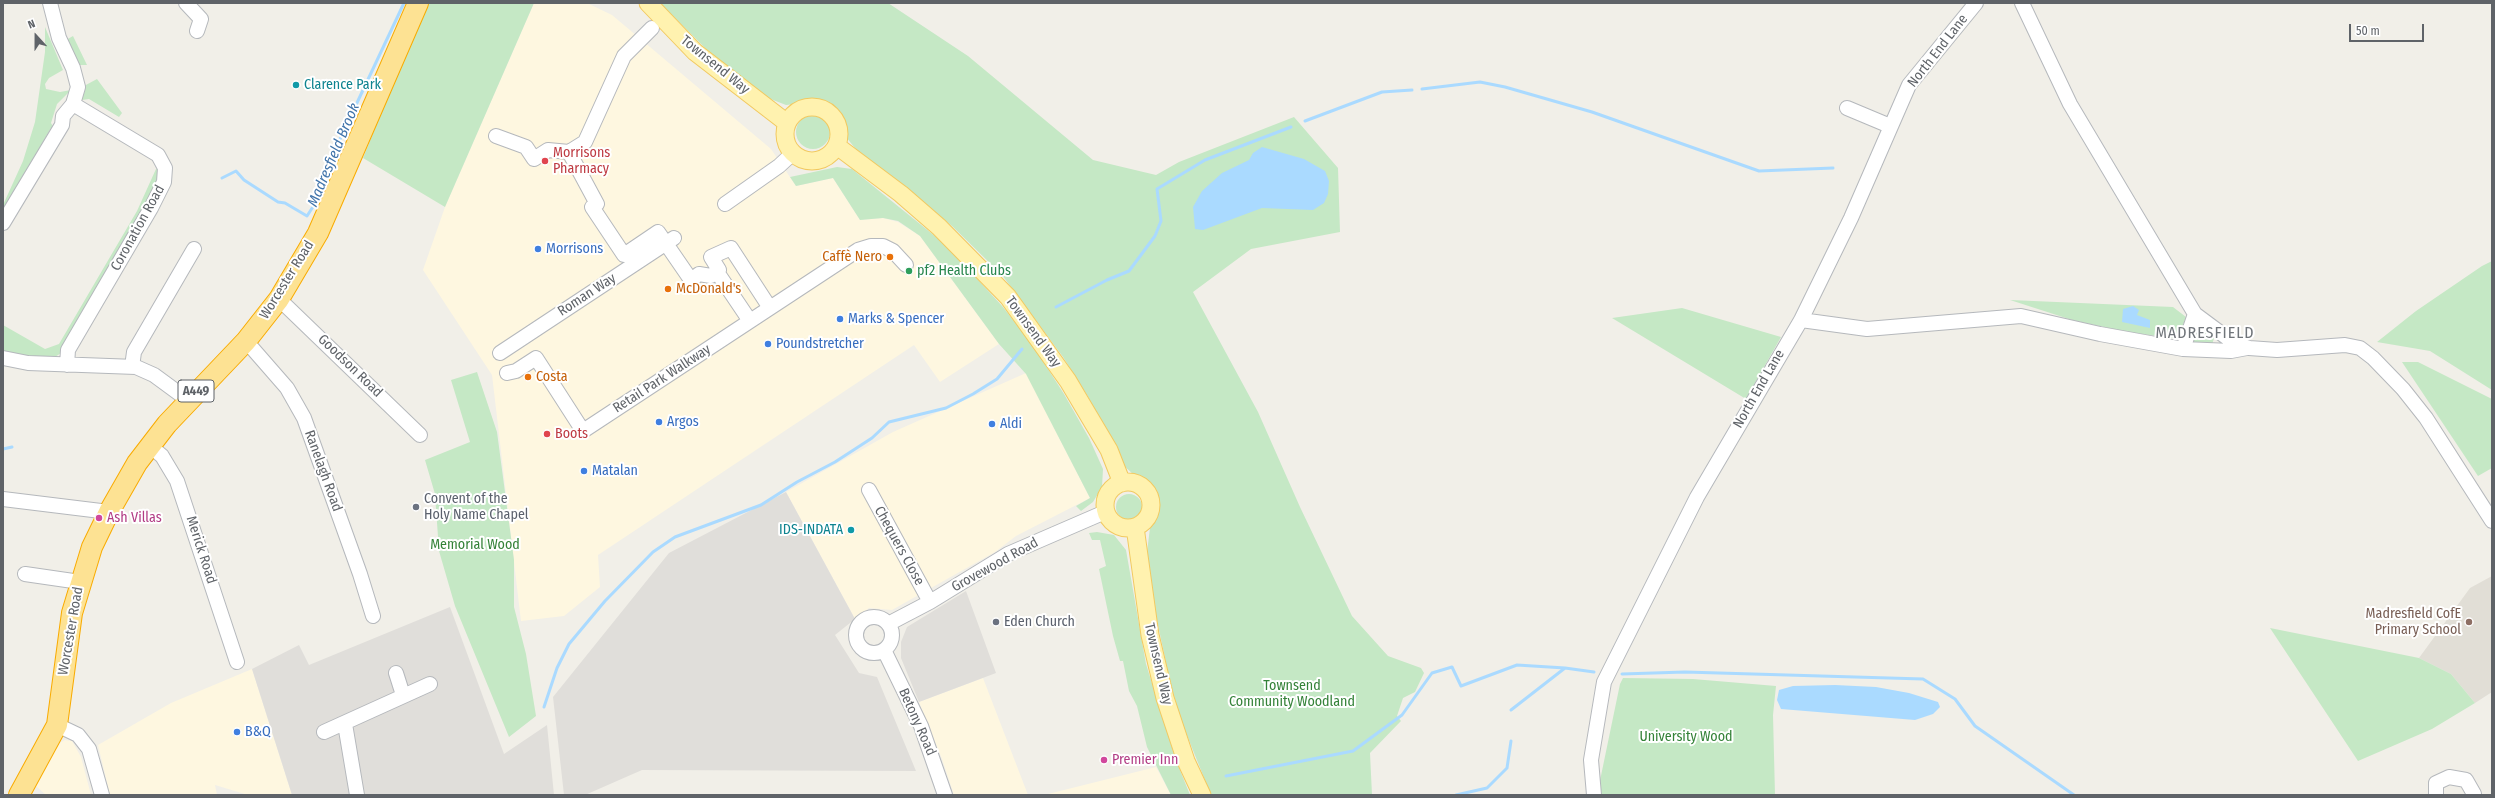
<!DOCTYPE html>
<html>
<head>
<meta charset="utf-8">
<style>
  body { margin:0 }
  #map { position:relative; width:2495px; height:798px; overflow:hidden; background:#f1efe8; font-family:"Fira Sans Condensed",sans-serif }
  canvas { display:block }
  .frame { position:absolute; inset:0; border:4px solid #5f6368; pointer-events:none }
  .north { position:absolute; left:16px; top:16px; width:40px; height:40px; -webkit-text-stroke:3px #fff; paint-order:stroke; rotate:339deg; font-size:11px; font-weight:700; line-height:16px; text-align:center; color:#5f6368 }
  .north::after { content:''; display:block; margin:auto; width:14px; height:18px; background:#5f6368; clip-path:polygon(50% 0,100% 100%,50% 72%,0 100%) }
  .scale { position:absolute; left:2349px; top:24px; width:75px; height:18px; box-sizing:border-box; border:2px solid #5f6368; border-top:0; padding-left:5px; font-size:12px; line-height:14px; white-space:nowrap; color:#5f6368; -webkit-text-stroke:3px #fff; paint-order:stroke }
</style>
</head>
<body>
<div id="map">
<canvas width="2495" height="798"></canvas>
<div class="frame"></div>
<div class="north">N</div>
<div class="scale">50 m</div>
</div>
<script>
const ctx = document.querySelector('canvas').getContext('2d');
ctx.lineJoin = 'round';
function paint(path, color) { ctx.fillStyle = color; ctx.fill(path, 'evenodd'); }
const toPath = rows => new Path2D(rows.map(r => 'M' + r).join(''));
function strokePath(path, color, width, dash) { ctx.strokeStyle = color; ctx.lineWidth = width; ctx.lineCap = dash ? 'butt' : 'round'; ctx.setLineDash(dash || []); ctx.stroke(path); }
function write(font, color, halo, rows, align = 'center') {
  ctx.font = font + ' "Fira Sans Condensed",sans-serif'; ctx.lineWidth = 4; ctx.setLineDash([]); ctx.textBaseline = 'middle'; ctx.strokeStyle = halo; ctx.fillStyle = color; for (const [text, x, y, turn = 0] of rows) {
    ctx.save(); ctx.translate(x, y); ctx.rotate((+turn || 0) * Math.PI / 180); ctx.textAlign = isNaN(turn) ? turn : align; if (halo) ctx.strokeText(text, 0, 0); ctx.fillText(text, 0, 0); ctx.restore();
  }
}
paint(toPath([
  [534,3,587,3,612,15,771,149,796,186,833,178,860,220,883,218,898,222,920,236,999,344,940,382,914,345,598,555,600,587,564,616,521,621,492,375,423,270,445,207],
  [1026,373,1090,498,1016,536,995,552,892,610,869,608,855,619,786,492,893,432],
  [252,669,292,795,248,795,215,785,217,795,110,795,98,745,171,703],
  [983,678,1028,795,954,795,942,759,919,702],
  [65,740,72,741,81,757,91,795,46,795,36,786,58,744],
  [1156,767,1171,795,1044,795]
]), '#fef7e0');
paint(toPath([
  [786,492,855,619,835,635,859,673,877,677,916,771,642,770,585,795,564,795,553,697,669,553],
  [966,591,996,673,919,702,901,658,901,642,907,627],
  [450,607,504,754,547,725,554,795,292,795,252,669,299,645,309,665]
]), '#e0deda');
paint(toPath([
  [2492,576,2492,692,2475,703,2451,674,2419,658,2470,588]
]), '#e1ded6');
paint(toPath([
  [426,3,534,3,445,207,363,158],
  [660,3,888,3,968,56,1093,160,1156,175,1179,162,1294,117,1338,168,1340,232,1251,249,1193,292,1258,412,1300,507,1352,616,1388,656,1421,668,1424,673,1415,692,1403,698,1397,716,1401,721,1370,753,1372,795,1211,795,1182,723,1171,686,1155,611,1147,552,1150,528,1156,510,1156,499,1152,491,1123,465,1087,395,1063,357,1002,275,952,226,895,179,859,153,846,137,838,114,829,106,817,102,786,105,768,98,714,57],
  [45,27,63,70,49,78,45,84,46,89,60,92,71,90,57,104,51,123,54,128,51,128,3,211,3,205,23,161,35,122,45,52],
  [73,36,87,65,78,65,66,40],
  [97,79,122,113,119,117,89,99,82,100,84,86],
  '796 132a17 17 0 1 1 34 0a17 17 0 1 1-34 0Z',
  [837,167,852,169,946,245,1003,307,1032,344,1064,394,1089,438,1103,469,1102,487,1093,502,1081,511,1076,506,1090,498,1026,374,999,344,920,236,898,221,883,218,860,220,833,178,796,186,790,177],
  [161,168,162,176,61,353,52,359,3,352,3,325,45,349,59,344,137,211,156,169],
  [2492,261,2492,390,2430,351,2377,342,2416,311,2482,266],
  [2010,300,2173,307,2186,317,2178,339,2127,332,2072,320],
  [1682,308,1781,337,1746,399,1612,318],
  [2200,326,2209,330,2214,338,2212,345,2190,343],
  [2402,362,2418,362,2492,399,2492,468,2478,476],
  [477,372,497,432,514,560,514,607,526,654,536,716,509,737,455,606,439,551,435,494,425,460,470,442,451,380],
  '1116 507a13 13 0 1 1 26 0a13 13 0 1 1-26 0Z',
  [1097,532,1114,535,1126,550,1146,664,1176,760,1190,795,1171,795,1147,747,1137,706,1129,691,1123,661,1120,661,1113,636,1099,569,1106,566,1100,540,1092,540,1089,533],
  [2270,628,2419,658,2451,674,2475,703,2432,729,2358,761],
  [1623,678,1693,679,1776,686,1773,715,1775,795,1597,795,1620,684]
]), '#c5e8c5');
paint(toPath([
  [1262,147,1304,159,1325,171,1329,181,1328,194,1324,203,1313,210,1262,208,1203,230,1195,229,1193,207,1202,191,1222,173,1249,160,1253,153],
  [2133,306,2139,310,2137,315,2150,320,2150,328,2122,322,2123,309],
  [1835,685,1876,687,1909,693,1938,702,1940,707,1933,714,1915,720,1781,709,1777,700,1779,690,1793,686]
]), '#aadaff');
strokePath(toPath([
  [1422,89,1480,82,1505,87,1592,112,1759,171,1833,168],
  [1305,121,1382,92,1412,90],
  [222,178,236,171,244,180,278,202,285,203,307,216,318,199,331,158,404,3],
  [1056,307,1107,280,1129,271,1155,236,1161,221,1157,189,1205,160,1291,127],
  [3,449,12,447],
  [1622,674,1685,672,1923,679,1955,699,1975,726,2074,795],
  [544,707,557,668,569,644,605,601,653,552,675,537,761,505,797,482,835,462,872,438,889,422,946,408,973,394,997,379,1022,349],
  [1511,710,1565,668],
  [1226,776,1353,751,1402,715,1432,673,1452,667,1461,686,1517,665,1565,668,1594,672],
  [1456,795,1487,788,1507,768,1511,741]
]), '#aadaff', 3);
const minor = toPath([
  [186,3,201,19,197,31],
  [2022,3,2070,104,2195,314,2234,343,2249,348,2277,350,2345,345,2360,348,2373,358,2403,389,2426,418,2492,521],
  [1847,108,1890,126],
  [496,136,526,147,534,159,548,150,569,152,585,142,624,56,652,28],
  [569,152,597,204,592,207,624,255,658,232,691,280,699,274,711,276,719,270,711,257,731,248,770,308],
  [725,204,779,166,793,153],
  [3,223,62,125,63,116,73,104,78,87,73,68,59,38,50,3],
  [717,272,750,321],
  [279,299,420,435],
  [1801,320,1867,329,2021,316,2100,334,2183,349,2231,351,2247,348],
  [246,341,287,388,304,418,360,574,373,616],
  [2183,349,2195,314],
  [500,353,674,238],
  [3,358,28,363,136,367,154,375,188,400],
  [67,365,68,350,151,208,164,182,165,168,158,155,73,104],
  [132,367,134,352,194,249],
  [507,373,516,371,536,358,583,431,858,250,871,246,883,246,893,251,906,265],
  [150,446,162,456,177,481,237,662],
  [869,490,930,602],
  [3,499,109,512],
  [25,574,80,582],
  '856 635a18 18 0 1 1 36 0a18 18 0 1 1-36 0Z',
  [888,624,930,602,1008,554,1105,512],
  [884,650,921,726,945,795],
  [396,673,403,695],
  [345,724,357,795],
  [57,725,78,735,89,749,102,795],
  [324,732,430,684],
  [1594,795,1591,760,1604,682,1697,497,1801,320,1851,218,1909,85,1976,3],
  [2436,795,2436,783,2449,777,2466,780,2474,794]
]);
const major = toPath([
  [648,3,695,52,787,123],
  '785 134a27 27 0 1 1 54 0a27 27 0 1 1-54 0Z',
  [837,146,901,194,939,227,1008,297,1068,381,1109,450,1122,483],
  '1105 505a23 23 0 1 1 46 0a23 23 0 1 1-46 0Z',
  [1135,527,1150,635,1165,698,1186,761,1202,795]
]);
const highway = toPath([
  [19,795,57,725,72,613,92,547,109,512,137,463,167,424,246,341,279,299,318,233,418,3]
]);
strokePath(minor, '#b5b8bc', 16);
strokePath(major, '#f2c960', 19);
strokePath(highway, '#f9ab00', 22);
strokePath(minor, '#fff', 14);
strokePath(major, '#fff2af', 17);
strokePath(highway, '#fde293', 20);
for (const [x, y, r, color] of [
  [296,85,4,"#0f9aa8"],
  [545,161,4,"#e0444e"],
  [538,249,4,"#3f7fe0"],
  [890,257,4,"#e8710a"],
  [909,271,4,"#2e9e5b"],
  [668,289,4,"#e8710a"],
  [840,319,4,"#3f7fe0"],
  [768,344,4,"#3f7fe0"],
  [528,377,4,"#e8710a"],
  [659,422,4,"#3f7fe0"],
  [992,424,4,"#3f7fe0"],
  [547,434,4,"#e0444e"],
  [584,471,4,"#3f7fe0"],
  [416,507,4,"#6b7280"],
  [99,518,4,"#d1479c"],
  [851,530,4,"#0f9aa8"],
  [996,622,4,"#6b7280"],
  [2469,622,4,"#8d6e63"],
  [237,732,4,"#3f7fe0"],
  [1104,760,4,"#d1479c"]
]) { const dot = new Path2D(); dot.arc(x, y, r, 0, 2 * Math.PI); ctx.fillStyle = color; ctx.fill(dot); strokePath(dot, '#fff', 1.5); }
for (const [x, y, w] of [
  [196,391,36]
]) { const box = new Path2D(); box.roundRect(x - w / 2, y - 11, w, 22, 3); ctx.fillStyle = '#fff'; ctx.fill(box); strokePath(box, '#5f6368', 1); }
write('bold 13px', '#5f6368', null, [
  ["A449",196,391]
]);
write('14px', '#5f6368', '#fff', [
  ["North End Lane",1938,51,-52],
  ["Townsend Way",715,65,39],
  ["Coronation Road",138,228,-61],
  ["Worcester Road",287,280,-58],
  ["Roman Way",587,295,-33],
  ["Townsend Way",1033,332,54],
  ["Goodson Road",350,366,44],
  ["Retail Park Walkway",662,379,-33],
  ["North End Lane",1759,389,-60],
  ["Ranelagh Road",323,471,70],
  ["Chequers Close",899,546,61],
  ["Merick Road",201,550,72],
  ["Grovewood Road",995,565,-29],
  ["Worcester Road",71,631,-80],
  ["Townsend Way",1158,664,77],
  ["Betony Road",917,722,66]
]);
write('14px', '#0d838f', '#fff', [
  ["Clarence Park",304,85],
  ["IDS-INDATA",843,530,"right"]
], 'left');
write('14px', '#be3a42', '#fff', [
  ["Morrisons",553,153],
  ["Pharmacy",553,169],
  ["Boots",555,434]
], 'left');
write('14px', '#366cbe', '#fff', [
  ["Morrisons",546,249],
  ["Marks & Spencer",848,319],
  ["Poundstretcher",776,344],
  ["Argos",667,422],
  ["Aldi",1000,424],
  ["Matalan",592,471],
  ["B&Q",245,732]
], 'left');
write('14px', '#c56008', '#fff', [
  ["Caffè Nero",882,257,"right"],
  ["McDonald's",676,289],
  ["Costa",536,377]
], 'left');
write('14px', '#27864d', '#fff', [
  ["pf2 Health Clubs",917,271]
], 'left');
write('14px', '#5b616d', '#fff', [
  ["Convent of the",424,499],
  ["Holy Name Chapel",424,515],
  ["Eden Church",1004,622]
], 'left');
write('14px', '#b23c85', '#fff', [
  ["Ash Villas",107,518],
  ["Premier Inn",1112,760]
], 'left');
write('14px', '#348238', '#fff', [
  ["Memorial Wood",475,545],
  ["Townsend",1292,686],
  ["Community Woodland",1292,702],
  ["University Wood",1686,737]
]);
write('14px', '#785e54', '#fff', [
  ["Madresfield CofE",2461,614],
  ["Primary School",2461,630]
], 'right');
write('italic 15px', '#4174aa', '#fff', [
  ["Madresfield Brook",334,155,-67]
]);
ctx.letterSpacing = '1px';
write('16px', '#70757a', '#fff', [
  ["MADRESFIELD",2205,334]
]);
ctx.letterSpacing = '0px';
</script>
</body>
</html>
